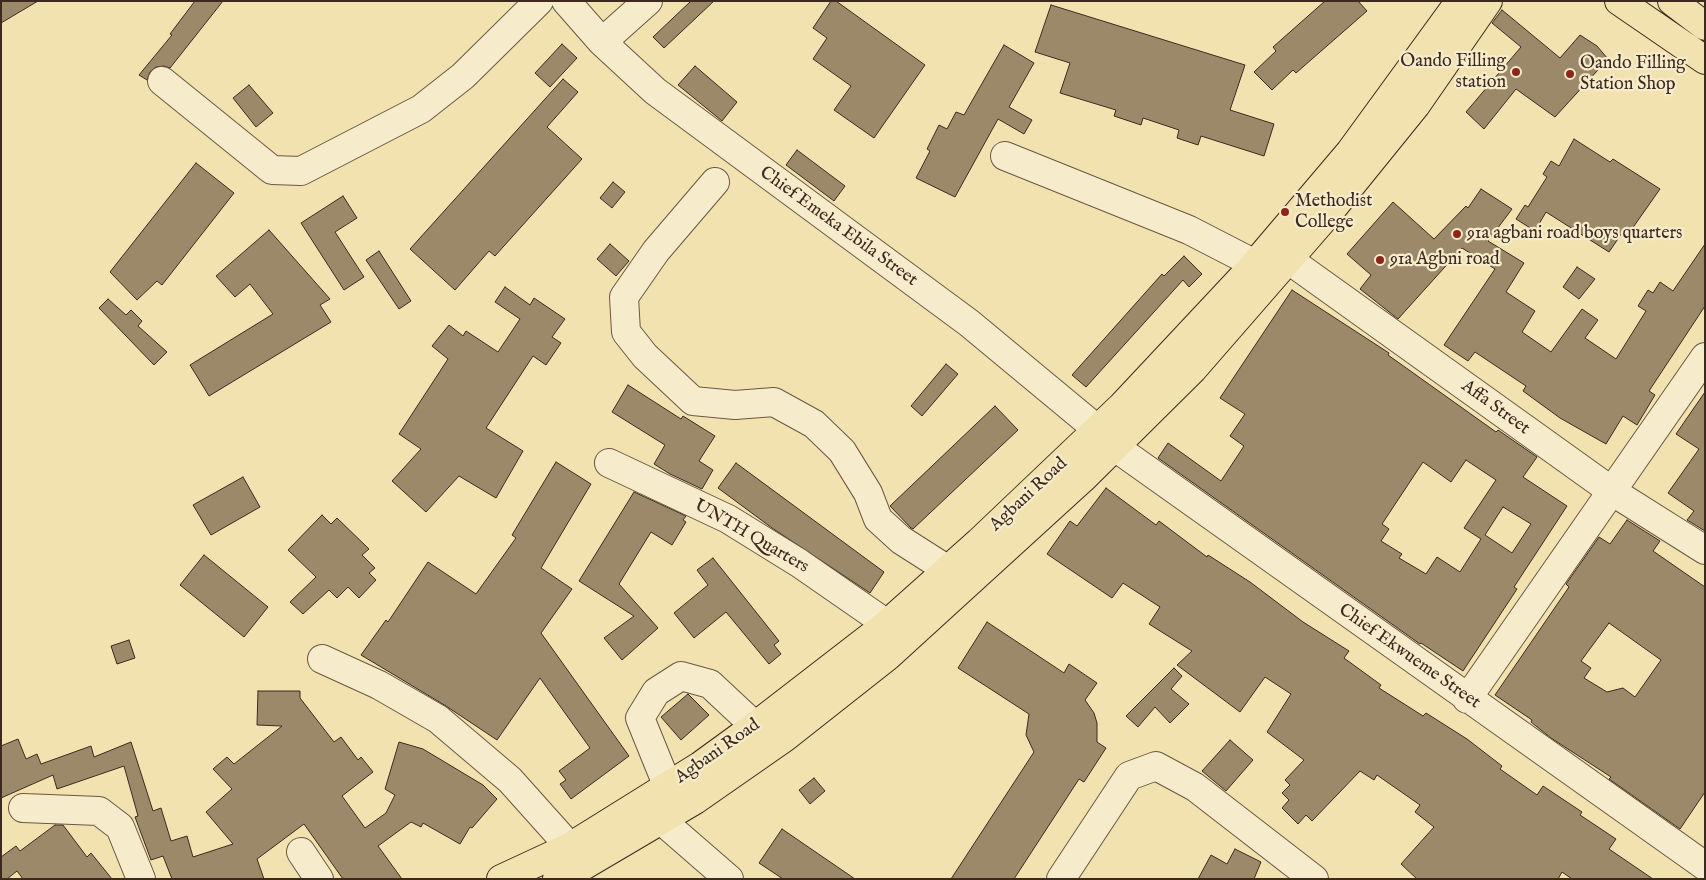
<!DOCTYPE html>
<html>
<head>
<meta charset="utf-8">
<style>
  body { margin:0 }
  #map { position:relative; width:1706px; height:880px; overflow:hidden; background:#f1e2b0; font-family:"IM FELL English",serif }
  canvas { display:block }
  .frame { position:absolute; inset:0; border:2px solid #3e291f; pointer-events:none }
</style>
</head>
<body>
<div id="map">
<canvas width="1706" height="880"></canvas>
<div class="frame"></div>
</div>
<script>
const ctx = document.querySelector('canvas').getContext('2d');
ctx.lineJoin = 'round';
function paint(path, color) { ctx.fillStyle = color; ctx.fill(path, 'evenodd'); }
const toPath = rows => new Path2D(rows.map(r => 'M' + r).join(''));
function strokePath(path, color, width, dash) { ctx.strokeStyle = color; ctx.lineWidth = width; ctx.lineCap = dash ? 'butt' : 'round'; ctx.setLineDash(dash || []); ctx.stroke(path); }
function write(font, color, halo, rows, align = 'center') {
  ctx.font = font + ' "IM FELL English",serif'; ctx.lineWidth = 4.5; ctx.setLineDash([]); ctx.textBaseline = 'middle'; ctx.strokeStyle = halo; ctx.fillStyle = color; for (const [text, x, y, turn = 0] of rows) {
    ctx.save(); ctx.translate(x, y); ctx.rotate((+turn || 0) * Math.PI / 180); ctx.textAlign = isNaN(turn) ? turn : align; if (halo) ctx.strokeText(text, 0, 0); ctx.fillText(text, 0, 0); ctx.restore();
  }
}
const building = toPath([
  [1,1,38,1,1,23,1,1],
  [195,1,223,1,170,68,164,66,156,67,150,72,147,80,139,75,172,35,170,34,195,1],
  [691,1,714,1,664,48,653,37,691,1],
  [831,1,836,1,925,65,874,138,834,110,851,86,813,59,827,38,813,28,831,1],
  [1325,1,1358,1,1367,11,1296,73,1293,70,1272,90,1254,72,1276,51,1273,47,1325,1],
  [1051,5,1245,65,1230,110,1274,124,1264,156,1201,136,1198,145,1177,138,1179,130,1143,118,1141,125,1114,116,1116,110,1060,93,1070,63,1035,52,1051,5],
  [1502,10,1560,58,1580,35,1597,46,1608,59,1555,117,1516,89,1484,129,1466,112,1521,47,1492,23,1502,10],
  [562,44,577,58,550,87,535,73,562,44],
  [1004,45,1034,63,1009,107,1032,120,1024,134,998,119,955,197,916,178,930,151,927,149,939,125,947,129,956,112,964,115,1004,45],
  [695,66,737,102,722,121,678,85,695,66],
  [563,79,578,92,547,127,582,159,495,256,489,251,455,290,410,249,563,79],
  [249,85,273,113,256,127,233,98,249,85],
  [1574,139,1610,162,1613,159,1660,189,1627,236,1622,233,1609,252,1546,212,1535,231,1516,219,1525,205,1528,207,1547,177,1543,174,1551,161,1559,166,1574,139],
  [797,150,845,186,834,201,786,165,797,150],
  [196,163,234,193,162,285,157,281,137,300,110,272,196,163],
  [613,182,625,192,612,208,600,198,613,182],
  [1481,189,1512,209,1488,241,1524,263,1506,292,1535,311,1522,332,1551,352,1582,309,1598,320,1585,338,1616,359,1646,311,1638,306,1648,290,1653,293,1660,282,1673,291,1705,244,1705,306,1649,391,1655,395,1637,425,1623,416,1606,444,1560,418,1523,391,1526,386,1475,352,1468,361,1444,345,1495,269,1462,248,1398,319,1360,289,1371,275,1347,254,1393,202,1434,239,1466,206,1468,208,1481,189],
  [343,196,357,218,335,232,364,277,344,290,301,223,343,196],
  [269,230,330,299,320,305,331,322,209,396,190,365,273,314,250,284,235,297,216,276,269,230],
  [610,244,629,261,616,276,597,259,610,244],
  [379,251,411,301,399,309,366,260,379,251],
  [1184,256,1202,274,1189,287,1183,280,1086,387,1072,375,1162,274,1164,276,1184,256],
  [1577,267,1595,279,1579,299,1563,287,1577,267],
  [505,287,530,305,534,298,565,319,552,337,561,343,546,365,533,356,486,428,523,451,496,498,459,476,426,512,392,481,421,449,399,434,448,359,432,346,449,325,463,336,466,331,498,352,520,319,495,302,505,287],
  [1292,290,1389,353,1388,355,1496,432,1498,430,1537,457,1523,477,1567,506,1514,587,1517,589,1463,671,1421,643,1420,644,1158,458,1168,443,1221,481,1244,446,1230,436,1245,414,1220,398,1292,290],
  [1466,460,1496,480,1464,528,1481,539,1460,572,1437,557,1426,574,1399,558,1402,554,1381,541,1389,529,1382,524,1423,462,1451,482,1466,460],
  [1503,507,1531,524,1512,553,1485,535,1503,507],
  [108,299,126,315,131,310,142,321,138,326,167,352,154,365,99,308,108,299],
  [946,364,958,374,922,416,911,406,946,364],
  [628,385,681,419,683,416,715,436,699,461,713,470,702,489,670,474,654,464,665,445,612,412,628,385],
  [1705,392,1705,531,1687,520,1694,511,1668,493,1699,449,1676,434,1705,392],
  [995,406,1018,430,913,529,911,528,890,506,995,406],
  [556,462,591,484,541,568,572,589,541,633,629,756,571,799,560,784,566,780,559,771,590,748,540,678,497,740,446,706,361,655,386,620,388,622,428,562,476,594,516,538,512,535,556,462],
  [736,463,884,572,870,593,772,528,718,488,736,463],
  [243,477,260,507,211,535,193,505,243,477],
  [1106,488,1156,525,1159,521,1207,557,1208,555,1250,582,1303,622,1349,651,1344,658,1381,685,1379,688,1423,716,1426,713,1467,739,1502,766,1500,769,1537,795,1543,786,1582,812,1580,815,1616,839,1609,849,1653,879,1572,879,1562,872,1558,879,1417,879,1401,864,1434,827,1415,812,1420,805,1377,775,1374,780,1360,771,1312,821,1306,815,1298,824,1282,808,1289,800,1282,793,1290,785,1285,780,1304,760,1267,732,1291,694,1265,677,1240,712,1177,665,1192,651,1149,624,1160,607,1123,583,1112,598,1047,554,1070,521,1077,526,1106,488],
  [634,492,686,516,683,520,686,522,672,545,651,532,619,584,658,628,622,660,604,638,634,616,579,581,634,492],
  [322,515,331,524,337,518,369,549,362,555,375,568,369,573,376,580,359,598,348,587,337,598,329,590,303,614,290,602,316,577,288,550,322,515],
  [1627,520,1660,541,1653,551,1705,587,1705,792,1680,829,1609,779,1611,777,1551,738,1531,722,1532,720,1495,695,1569,587,1566,584,1599,537,1610,544,1627,520],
  [1609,623,1661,660,1635,697,1623,688,1607,692,1584,678,1591,668,1581,661,1609,623],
  [204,555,268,607,244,637,180,585,204,555],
  [713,558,779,641,774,645,781,654,769,664,726,612,694,638,674,613,708,585,697,570,713,558],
  [987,622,1064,673,1069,664,1097,683,1085,700,1094,713,1097,723,1097,742,1106,748,1084,782,1079,779,1014,879,951,879,1034,752,1026,735,1029,714,958,668,987,622],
  [129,640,135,658,117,664,111,646,129,640],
  [1174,668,1182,676,1171,689,1189,704,1170,723,1155,707,1138,727,1126,716,1174,668],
  [258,691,300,691,300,698,334,742,341,737,358,760,361,757,373,772,342,796,365,828,386,813,395,795,385,789,399,742,423,749,483,785,497,799,472,828,470,827,460,844,423,823,421,827,411,822,378,846,402,879,343,879,304,824,257,859,264,879,172,879,163,856,151,860,135,817,138,816,124,766,57,789,53,775,1,798,1,746,18,739,26,759,37,754,41,764,91,746,94,757,131,742,153,811,161,808,171,841,187,836,193,857,233,844,206,812,232,789,213,769,227,757,234,764,282,726,257,725,258,691],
  [688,694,709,715,681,740,661,717,688,694],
  [1230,740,1253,760,1226,791,1202,771,1230,740],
  [814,778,825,791,810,804,799,790,814,778],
  [55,825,63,825,87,857,91,853,112,879,23,879,17,871,7,879,1,879,1,857,16,846,20,851,55,825],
  [782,829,855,879,783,879,759,863,782,829],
  [1235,849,1261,862,1254,879,1198,879,1211,855,1227,864,1235,849]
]);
paint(building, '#9b896a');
strokePath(building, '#3e291f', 1);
const minor = toPath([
  [566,1,602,42,655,91,969,323,1098,430,1115,447,1705,866],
  [602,42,648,1],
  [162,81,272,170,301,171,421,109,463,76,539,1],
  [1005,156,1189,230,1255,264],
  [715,182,656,251,624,297,626,332,645,356,693,401,735,405,774,402,814,424,842,451,868,493,878,519,901,540,948,570],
  [1289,260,1613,492,1705,550],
  [609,463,728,519,799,563,887,624],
  [322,659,379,685,438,719,510,780,570,847],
  [1467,699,1705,357],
  [668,787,640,718,656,692,681,676,710,684,755,726],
  [23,808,99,811,120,827,141,879],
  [661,820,729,879],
  [301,852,319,879],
  [1061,879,1129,776,1156,766,1195,787,1314,879]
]);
const major = toPath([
  [1619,1,1705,60],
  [1672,1,1705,26],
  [501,879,570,847,700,766,755,726,887,624,979,542,1122,406,1255,264,1350,152,1460,1],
  [557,879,583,866,695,800,784,738,888,656,1082,479,1193,369,1327,215,1416,105,1488,1]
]);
strokePath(minor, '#6b5743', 30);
strokePath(major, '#3e291f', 30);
strokePath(minor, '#f6eccc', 28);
strokePath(major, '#f1e2b0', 28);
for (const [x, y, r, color] of [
  [1516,72,5,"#8f2418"],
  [1570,74,5,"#8f2418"],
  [1285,212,5,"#8f2418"],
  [1457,234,5,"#8f2418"],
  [1380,260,5,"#8f2418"]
]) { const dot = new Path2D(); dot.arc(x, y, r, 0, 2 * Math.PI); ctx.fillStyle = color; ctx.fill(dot); strokePath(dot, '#f6eccc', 2); }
write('18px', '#3e291f', '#f6eccc', [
  ["Oando Filling",1506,62,"right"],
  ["station",1506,83,"right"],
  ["Oando Filling",1580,64],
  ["Station Shop",1580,85],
  ["Methodist",1295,202],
  ["College",1295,223],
  ["91a agbani road boys quarters",1467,234],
  ["91a Agbni road",1390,260]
], 'left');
write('18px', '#3e291f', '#f6eccc', [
  ["Chief Emeka Ebila Street",838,227,36],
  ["Affa Street",1495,408,36],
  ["Agbani Road",1029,495,-43],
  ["UNTH Quarters",751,537,30],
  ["Chief Ekwueme Street",1409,657,35],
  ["Agbani Road",718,752,-35]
]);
</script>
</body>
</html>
